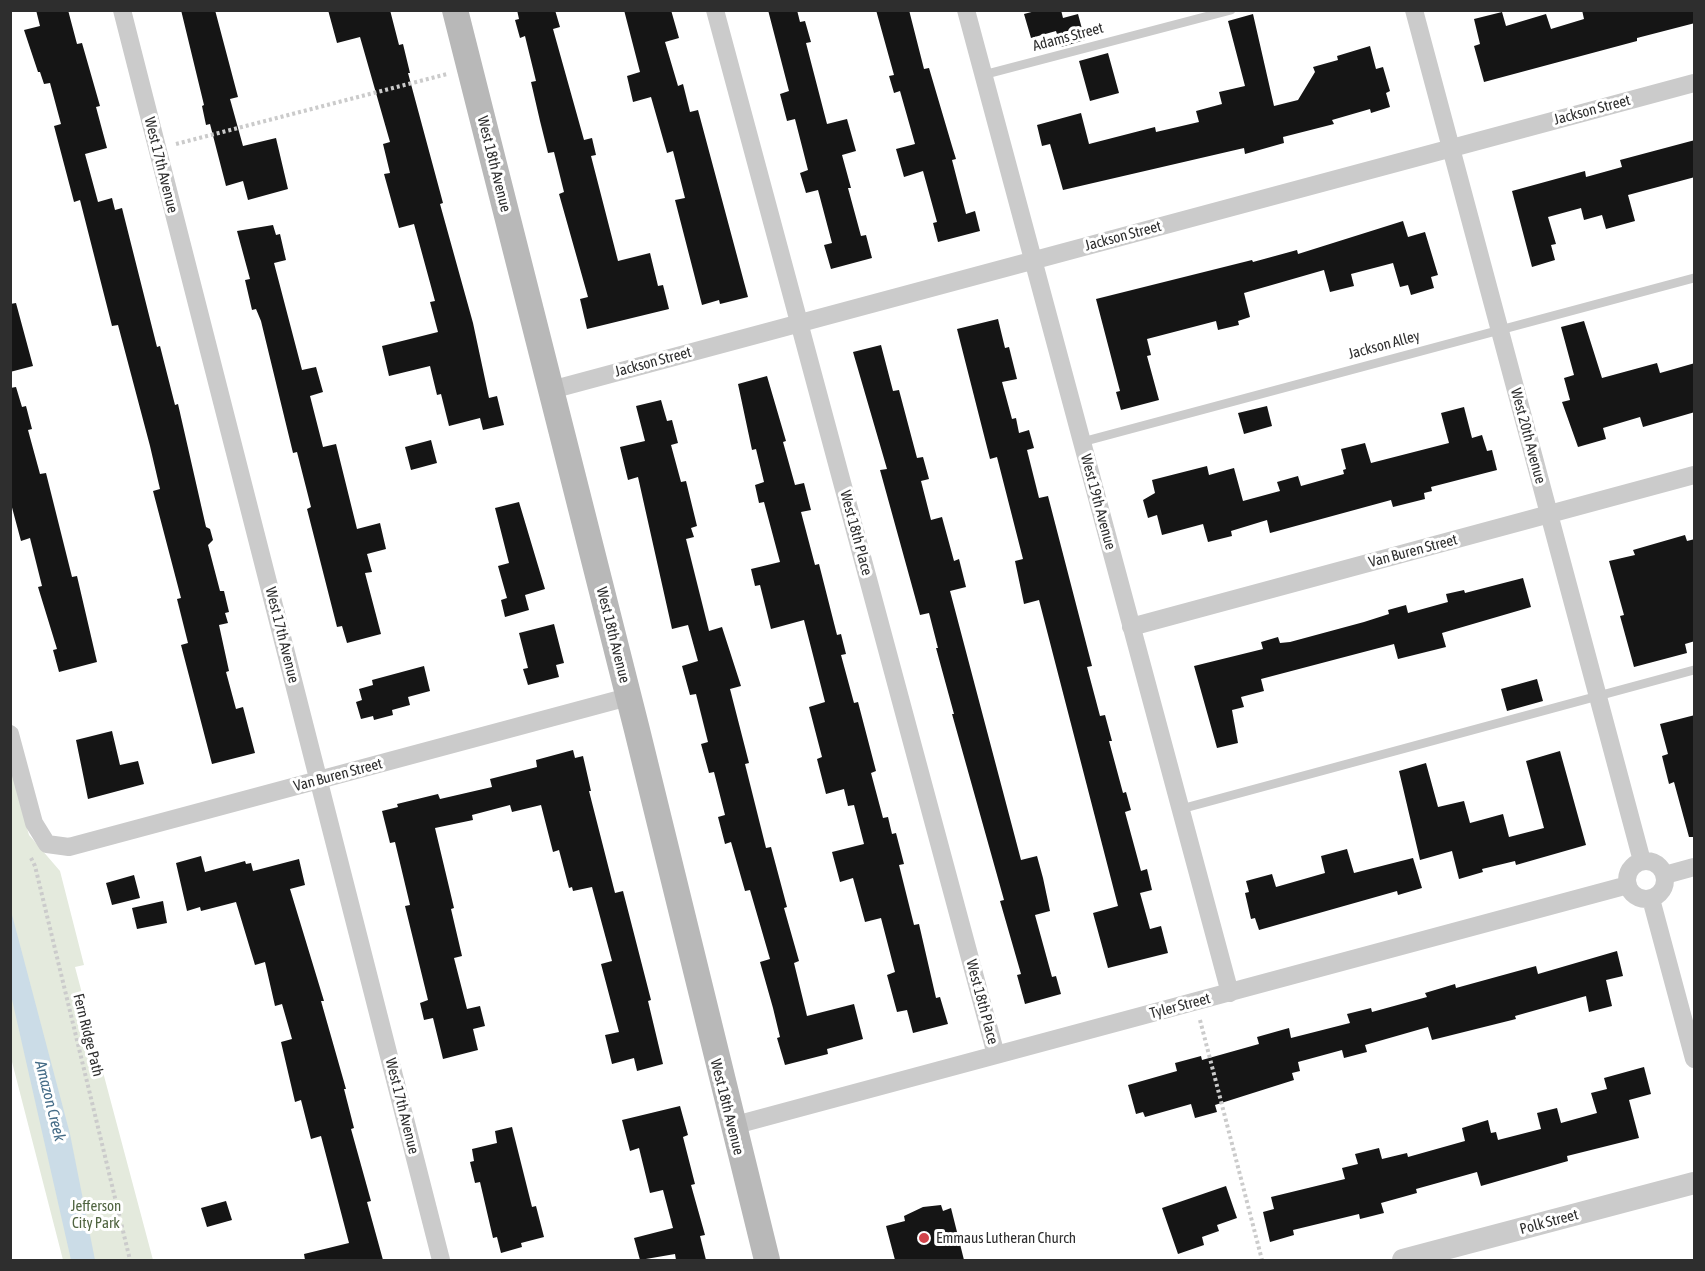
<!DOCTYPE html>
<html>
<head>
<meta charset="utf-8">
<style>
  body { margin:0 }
  #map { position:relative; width:1705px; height:1271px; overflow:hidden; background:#fff; font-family:"Asap Condensed",sans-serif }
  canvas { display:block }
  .frame { position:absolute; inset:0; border:12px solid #2e2e2e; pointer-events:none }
</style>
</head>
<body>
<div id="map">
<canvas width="1705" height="1271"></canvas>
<div class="frame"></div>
</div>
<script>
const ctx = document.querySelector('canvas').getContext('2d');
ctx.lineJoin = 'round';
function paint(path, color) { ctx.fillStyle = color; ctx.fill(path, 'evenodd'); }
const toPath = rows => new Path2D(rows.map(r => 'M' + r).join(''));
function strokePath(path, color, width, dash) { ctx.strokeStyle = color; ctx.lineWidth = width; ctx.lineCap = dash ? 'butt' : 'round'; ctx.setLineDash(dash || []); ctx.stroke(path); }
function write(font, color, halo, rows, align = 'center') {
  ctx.font = font + ' "Asap Condensed",sans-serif'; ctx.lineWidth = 6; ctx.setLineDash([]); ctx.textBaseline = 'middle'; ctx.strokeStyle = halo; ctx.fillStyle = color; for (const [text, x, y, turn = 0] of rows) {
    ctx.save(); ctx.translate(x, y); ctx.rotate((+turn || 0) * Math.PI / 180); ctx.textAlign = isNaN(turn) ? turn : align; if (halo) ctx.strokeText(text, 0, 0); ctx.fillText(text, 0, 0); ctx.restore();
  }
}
paint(toPath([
  [10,766,29,835,60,871,84,965,75,967,153,1260,63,1260,11,1058]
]), '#e4eadd');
paint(toPath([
  [11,911,70,1134,95,1260,71,1260,11,995]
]), '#cbdce7');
paint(toPath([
  [36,10,68,10,77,44,82,43,100,106,96,107,107,148,85,154,98,202,112,198,115,210,122,208,157,347,160,346,175,405,178,404,206,527,210,529,213,540,208,545,220,591,224,591,229,612,225,613,228,623,219,625,229,671,226,672,236,709,243,707,255,753,212,764,181,645,188,643,177,599,181,598,153,491,160,489,150,446,118,325,112,326,80,200,74,202,54,126,61,124,50,83,44,84,40,72,38,72,24,30,40,26],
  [181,10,215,10,238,97,230,99,243,146,276,138,288,189,248,200,243,181,226,186,210,124,206,125,202,106,204,105],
  [328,10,390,10,399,45,403,44,410,73,408,73,443,203,440,204,473,323,489,398,497,396,504,425,483,430,480,418,449,426,441,394,437,395,430,366,389,376,382,346,438,332,430,302,435,301,414,224,399,228,384,174,390,173,383,144,390,142,360,37,337,43],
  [517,10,555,10,560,27,553,29,584,140,592,138,596,155,591,156,618,261,650,253,658,286,663,285,669,309,587,329,580,299,588,297,559,194,564,192,554,152,548,153,540,121,531,82,536,81,525,36,520,38,515,20,519,19],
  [624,10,671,10,679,38,665,42,678,86,683,84,690,112,698,110,748,297,720,304,719,300,702,305,675,200,685,198,673,151,667,153,651,97,633,102,627,76,640,72],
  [768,10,797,10,800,22,805,21,811,42,806,43,827,124,847,119,856,151,842,155,851,188,848,188,861,236,866,235,872,258,831,269,824,245,832,243,818,190,806,193,800,173,808,170,795,119,787,121,780,94,789,91],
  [876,10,909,10,924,69,929,68,952,146,956,159,952,160,966,214,975,211,980,231,938,242,933,223,937,222,923,171,904,177,896,149,915,144,900,91,894,93,889,76,894,75],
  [1039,10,1061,10,1063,18,1078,14,1085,40,1061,47,1056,31,1031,38,1024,14],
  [1582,10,1695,10,1695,23,1637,38,1637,41,1484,82,1474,46,1480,44,1474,19,1502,12,1506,26,1546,14,1551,29,1584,19],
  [1253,14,1274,106,1298,100,1315,72,1313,67,1338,60,1337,56,1370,46,1376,69,1383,67,1390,91,1386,93,1390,107,1371,113,1370,109,1332,120,1334,124,1283,137,1284,143,1245,154,1244,148,1063,190,1050,144,1042,146,1037,125,1081,113,1089,144,1155,127,1156,132,1199,122,1196,111,1222,104,1219,92,1245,86,1228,21],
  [1108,53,1119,93,1090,101,1079,61],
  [1695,140,1695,177,1628,195,1635,221,1606,229,1602,215,1584,220,1581,208,1548,217,1556,244,1551,245,1555,260,1532,267,1512,191,1585,171,1586,177,1622,167,1620,160],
  [1403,221,1408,237,1425,232,1438,275,1431,277,1434,288,1411,295,1408,285,1400,287,1393,263,1351,274,1354,286,1330,292,1324,270,1244,293,1250,317,1238,321,1239,325,1218,330,1216,321,1147,339,1151,355,1147,356,1159,400,1121,410,1116,392,1120,391,1096,299,1252,260,1253,262,1297,250,1298,254],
  [273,225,276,235,280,234,286,260,274,263,302,370,316,367,323,392,310,396,323,447,336,444,357,529,380,523,386,549,367,554,372,572,365,573,381,634,347,643,342,626,337,627,307,509,311,507,297,452,293,453,261,321,256,309,252,310,245,280,250,279,237,231],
  [16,303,33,366,10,372,10,304],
  [998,319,1005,348,1009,347,1017,379,1002,382,1012,419,1016,418,1019,433,1029,430,1034,448,1027,450,1039,498,1048,496,1092,666,1087,667,1100,716,1105,715,1112,741,1109,741,1123,793,1126,792,1131,810,1125,812,1141,871,1147,869,1152,890,1140,893,1150,929,1161,926,1168,953,1108,968,1093,913,1118,906,1039,600,1024,604,1015,561,1023,559,997,457,990,459,957,329],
  [1584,321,1602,378,1657,363,1660,373,1695,363,1695,412,1643,427,1640,417,1603,428,1606,439,1578,447,1562,402,1570,400,1564,378,1574,375,1561,327],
  [881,345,893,391,899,390,917,458,923,457,929,479,921,481,931,520,942,517,954,561,959,559,966,587,950,591,1021,860,1037,856,1043,878,1050,911,1035,915,1052,977,1056,976,1061,994,1025,1004,1017,975,1021,974,1000,901,1004,900,952,714,954,714,936,648,938,648,929,613,920,615,880,470,887,469,853,352],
  [767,376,786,441,783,442,795,485,804,483,811,510,801,512,815,565,819,564,837,635,841,634,846,654,841,655,854,703,858,702,876,771,871,773,883,818,888,817,892,834,896,833,904,864,899,865,914,925,919,924,936,998,940,997,948,1024,913,1033,907,1010,897,1012,887,975,895,972,881,918,865,922,853,878,840,882,832,852,864,844,854,805,848,806,844,789,826,794,817,759,822,757,809,707,825,702,804,620,771,629,760,585,755,586,751,569,780,562,764,502,759,503,755,485,764,482,756,449,752,450,738,384],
  [16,387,22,407,26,406,32,429,28,430,40,474,46,473,72,577,77,576,97,662,59,672,53,650,57,649,38,587,42,586,30,538,21,541,10,500,10,388],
  [661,400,667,421,672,420,678,443,671,445,681,482,686,481,697,526,691,528,694,537,686,539,709,631,722,627,741,686,730,689,749,763,745,764,766,848,771,847,787,907,784,908,799,961,794,963,807,1016,854,1004,863,1039,827,1049,828,1054,785,1065,777,1038,780,1037,773,1008,760,962,770,959,750,890,745,891,731,842,725,844,718,817,725,815,714,772,709,773,701,744,708,742,696,694,690,695,682,666,698,661,688,625,672,629,638,477,628,480,620,447,645,441,636,406],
  [1267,406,1272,426,1244,434,1238,413],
  [1464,407,1472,438,1482,435,1487,451,1492,450,1497,470,1431,487,1432,491,1424,493,1425,499,1393,507,1391,500,1270,533,1267,520,1231,531,1232,536,1208,542,1203,524,1162,535,1157,515,1148,518,1143,500,1155,493,1152,480,1207,466,1209,475,1234,468,1243,501,1280,491,1277,482,1298,476,1301,486,1344,474,1343,470,1346,469,1341,449,1365,443,1371,463,1449,443,1441,413],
  [431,440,437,463,411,470,405,447],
  [519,502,545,589,525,595,529,610,505,617,501,600,507,598,498,566,509,563,495,508],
  [1685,535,1687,541,1695,539,1695,641,1685,644,1687,653,1634,667,1620,616,1624,615,1609,561,1635,555,1633,550],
  [1523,578,1531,607,1442,633,1446,647,1398,659,1394,644,1261,679,1264,691,1241,697,1244,707,1232,710,1238,743,1217,748,1194,666,1263,649,1261,642,1278,637,1280,643,1290,642,1364,622,1389,614,1388,610,1406,605,1408,613,1448,602,1446,594,1464,590,1465,593],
  [554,624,564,663,556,665,559,677,528,685,523,669,528,668,519,633],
  [424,666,430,691,408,697,410,705,392,710,393,715,374,720,373,716,361,719,356,702,362,700,359,689,373,685,372,680],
  [1537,679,1543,701,1507,711,1501,689],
  [1695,715,1695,837,1689,837,1674,782,1669,784,1662,756,1668,754,1660,724],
  [112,731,120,765,138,761,144,784,88,799,76,740],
  [573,750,575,758,583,756,591,791,589,791,615,893,623,891,651,1000,648,1001,663,1064,637,1071,634,1058,612,1064,605,1035,619,1032,601,964,612,961,592,887,573,891,572,887,569,888,559,850,553,852,541,805,512,812,510,805,472,815,473,820,435,828,454,908,451,909,462,956,454,958,467,1009,480,1006,485,1026,473,1029,478,1050,443,1059,433,1018,424,1020,420,1003,428,1000,405,906,410,905,395,842,390,843,382,811,398,807,397,804,438,794,440,799,492,787,490,779,537,767,536,760],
  [1560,751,1586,845,1516,865,1515,861,1482,869,1483,872,1459,879,1452,851,1420,860,1399,771,1426,763,1438,807,1464,801,1470,823,1503,814,1509,837,1544,828,1526,761],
  [1347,849,1354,873,1413,858,1422,888,1398,895,1397,891,1259,930,1255,918,1251,919,1245,893,1249,892,1246,881,1272,874,1276,887,1325,873,1321,856],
  [201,856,205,872,245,861,246,864,251,863,253,871,299,859,305,885,290,889,324,1001,321,1001,346,1089,344,1089,354,1128,351,1129,371,1201,367,1202,383,1260,305,1260,304,1254,349,1243,321,1136,311,1139,301,1100,295,1102,281,1042,292,1039,282,1004,275,1006,265,962,255,965,236,902,201,911,200,907,187,911,176,863],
  [134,875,140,898,112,905,106,883],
  [163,901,167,923,137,929,132,908],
  [1617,951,1623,976,1606,980,1612,1006,1589,1012,1586,996,1515,1016,1516,1019,1432,1040,1428,1027,1365,1045,1367,1052,1344,1058,1342,1050,1298,1062,1300,1071,1292,1073,1294,1080,1215,1105,1217,1112,1195,1118,1191,1104,1145,1117,1143,1112,1136,1114,1128,1085,1177,1071,1175,1063,1201,1056,1202,1060,1259,1044,1257,1037,1289,1028,1291,1038,1350,1023,1347,1014,1371,1008,1372,1012,1427,997,1425,993,1455,984,1456,988,1536,966,1538,974],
  [1644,1067,1651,1094,1629,1100,1639,1138,1567,1156,1568,1161,1481,1186,1477,1172,1416,1189,1417,1193,1381,1203,1384,1213,1360,1219,1359,1214,1293,1230,1294,1235,1270,1242,1263,1212,1274,1209,1271,1197,1345,1179,1342,1168,1358,1164,1355,1154,1379,1148,1382,1159,1407,1153,1408,1157,1465,1141,1462,1128,1488,1120,1491,1133,1496,1132,1498,1140,1541,1129,1537,1113,1557,1108,1561,1123,1597,1113,1591,1093,1607,1089,1604,1078],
  [680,1106,688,1135,683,1137,695,1184,691,1185,705,1235,700,1236,706,1260,676,1260,675,1254,640,1260,634,1238,673,1228,663,1190,650,1193,639,1148,630,1151,622,1120],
  [512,1127,532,1207,536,1206,544,1237,521,1243,522,1247,501,1253,497,1237,493,1238,480,1182,475,1183,470,1162,474,1161,472,1149,497,1143,495,1131],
  [1226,1186,1237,1218,1217,1225,1219,1231,1202,1237,1204,1245,1178,1254,1162,1208],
  [226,1201,232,1220,207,1227,201,1208],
  [941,1205,943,1211,951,1208,964,1260,895,1260,886,1226,905,1221,904,1216,923,1207]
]), '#151515');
strokePath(toPath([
  [176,144,447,74],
  [31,858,35,866,130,1260],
  [1200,1020,1262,1260]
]), '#cbcbcb', 4, [3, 3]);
strokePath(toPath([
  [983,75,1231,10],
  [1082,442,1694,278],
  [1181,809,1694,670]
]), '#cbcbcb', 9);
strokePath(toPath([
  [122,10,441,1260],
  [715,10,996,1055],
  [966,10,1230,993],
  [1414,10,1642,861],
  [551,390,1694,83],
  [1131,627,1694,475],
  [10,734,34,823,47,844,69,847,628,697],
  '1627 880a19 19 0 1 1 38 0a19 19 0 1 1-38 0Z',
  [1665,875,1694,867],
  [1651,899,1694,1059],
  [732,1126,1628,885]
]), '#cbcbcb', 18);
strokePath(toPath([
  [1403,1260,1694,1183]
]), '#cbcbcb', 22);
strokePath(toPath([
  [455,10,637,730,767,1260]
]), '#b8b8b8', 26);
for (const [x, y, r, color] of [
  [924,1238,6,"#d1444b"]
]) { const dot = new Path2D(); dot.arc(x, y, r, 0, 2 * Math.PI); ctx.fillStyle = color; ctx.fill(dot); strokePath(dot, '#fff', 2); }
write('15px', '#2e2e2e', '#fff', [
  ["Adams Street",1068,37,-15],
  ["Jackson Street",1592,110,-15],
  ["West 18th Avenue",494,164,76],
  ["West 17th Avenue",161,165,76],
  ["Jackson Street",1123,236,-15],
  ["Jackson Alley",1384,345,-15],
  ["Jackson Street",653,362,-15],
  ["West 20th Avenue",1528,436,75],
  ["West 19th Avenue",1098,502,75],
  ["West 18th Place",856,533,75],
  ["Van Buren Street",1413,551,-15],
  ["West 17th Avenue",282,635,76],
  ["West 18th Avenue",613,635,76],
  ["Van Buren Street",338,775,-15],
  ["West 18th Place",982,1002,75],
  ["Tyler Street",1180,1006,-15],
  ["Fern Ridge Path",88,1035,76],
  ["West 17th Avenue",402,1106,76],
  ["West 18th Avenue",727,1107,76],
  ["Polk Street",1549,1222,-15]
]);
write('15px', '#506440', '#fff', [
  ["Jefferson",96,1206],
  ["City Park",96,1223]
]);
write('15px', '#2e2e2e', '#fff', [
  ["Emmaus Lutheran Church",936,1238]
], 'left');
write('italic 16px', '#456c87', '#fff', [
  ["Amazon Creek",50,1101,76]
]);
</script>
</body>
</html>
